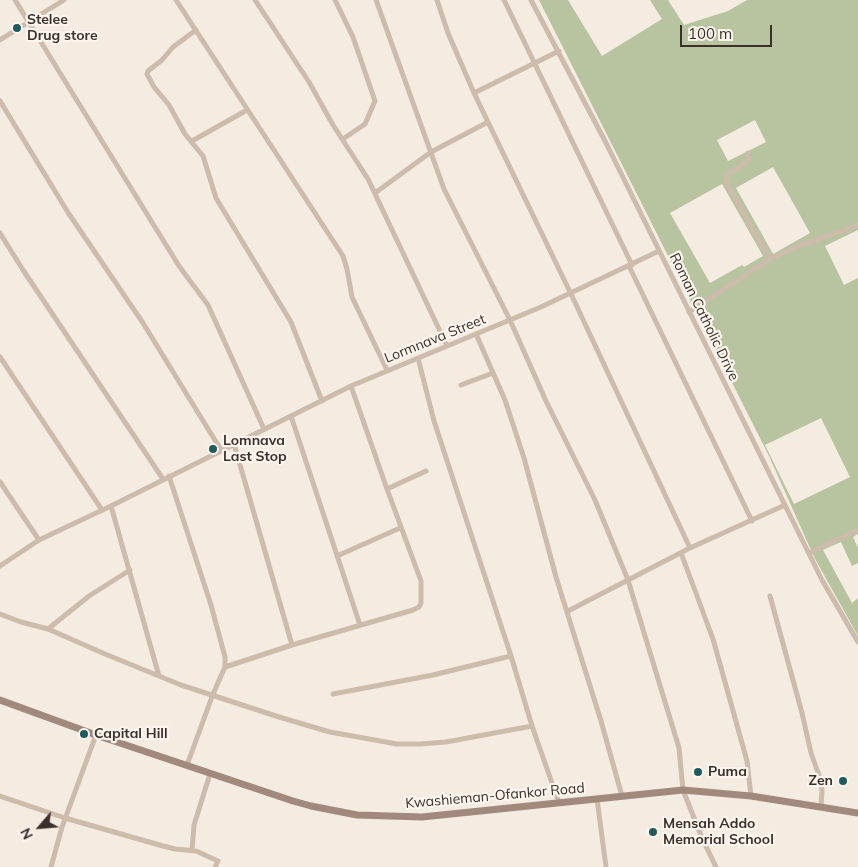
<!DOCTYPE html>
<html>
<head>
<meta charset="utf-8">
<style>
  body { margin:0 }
  #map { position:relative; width:858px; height:867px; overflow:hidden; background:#f4ebe1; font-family:Mulish,sans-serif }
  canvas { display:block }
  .north { position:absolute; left:15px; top:802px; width:50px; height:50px; -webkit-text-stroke:4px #fbf5ee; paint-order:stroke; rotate:243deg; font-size:14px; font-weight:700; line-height:20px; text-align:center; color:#3b302b }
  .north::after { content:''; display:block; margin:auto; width:18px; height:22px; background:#3b302b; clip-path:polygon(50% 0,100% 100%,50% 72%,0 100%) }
  .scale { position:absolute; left:680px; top:25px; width:92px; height:22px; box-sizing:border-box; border:2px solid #3b302b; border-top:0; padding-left:6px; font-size:15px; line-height:18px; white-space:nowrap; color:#3b302b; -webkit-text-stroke:4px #fbf5ee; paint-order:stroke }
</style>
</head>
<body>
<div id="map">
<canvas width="858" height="867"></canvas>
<div class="north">N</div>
<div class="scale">100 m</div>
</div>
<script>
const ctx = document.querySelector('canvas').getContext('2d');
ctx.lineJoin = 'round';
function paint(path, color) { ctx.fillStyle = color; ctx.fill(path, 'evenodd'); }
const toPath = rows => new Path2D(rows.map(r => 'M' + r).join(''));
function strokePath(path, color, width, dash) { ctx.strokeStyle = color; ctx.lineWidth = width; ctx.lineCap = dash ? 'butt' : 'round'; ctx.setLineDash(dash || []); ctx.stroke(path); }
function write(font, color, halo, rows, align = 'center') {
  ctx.font = font + ' Mulish,sans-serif'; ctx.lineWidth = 4.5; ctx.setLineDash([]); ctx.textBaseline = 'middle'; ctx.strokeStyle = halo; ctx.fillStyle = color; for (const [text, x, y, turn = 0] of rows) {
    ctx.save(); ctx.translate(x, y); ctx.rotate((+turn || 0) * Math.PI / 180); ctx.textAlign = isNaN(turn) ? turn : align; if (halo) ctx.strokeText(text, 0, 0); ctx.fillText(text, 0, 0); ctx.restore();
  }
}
paint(toPath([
  [539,0,568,0,602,56,662,19,650,0,668,0,684,25,728,11,747,0,858,0,858,230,825,246,844,285,858,278,858,534,853,537,858,548,858,563,852,566,841,542,823,550,852,603,858,598,858,636,814,557,769,456],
  [755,120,766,142,728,161,717,140],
  [773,167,810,233,773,254,736,188],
  [722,184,763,256,744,267,742,265,710,283,670,213],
  [821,418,850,477,794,504,765,445]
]), '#b8c4a0');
strokePath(toPath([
  [15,0,179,266,208,305,264,429],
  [176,0,343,256,347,269,352,297,387,370],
  [255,0,309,82,333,125,368,179,447,346],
  [335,0,353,37,375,101,365,124,343,139],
  [376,0,444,189,510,320,546,401,595,500,628,580,679,748,683,790,702,838,716,867],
  [437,0,448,33,474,93,571,294,690,548],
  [504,0,632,265],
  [531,0,606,143,822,580,858,642],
  [196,30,173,47,162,60,148,71,147,74,154,87,169,105,185,134,203,156,216,198,291,322,322,401],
  [0,40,64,0],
  [474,93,559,51],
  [0,101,69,214,143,323,221,450],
  [192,141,247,110],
  [748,153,749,160,727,175,726,182,770,259],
  [375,193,431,152,488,122],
  [0,233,23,270,163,479],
  [629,266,752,521],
  [689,312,770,259,799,246,858,225],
  [476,334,505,400,524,458,556,577,601,721,622,796],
  [0,357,102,510],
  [418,358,434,421,511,656,532,726,559,803],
  [461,385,493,373],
  [291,416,360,625],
  [234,444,292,645],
  [169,476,211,605,225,657,225,667,213,694,187,765],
  [0,482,39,540],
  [387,489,426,471],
  [111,506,159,676],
  [681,553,713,639,747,761,751,796],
  [809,553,858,530],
  [337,556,400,528],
  [0,566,39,540,111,506,351,386,541,307,659,251],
  [770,596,802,713,811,753,820,778,822,790,821,807],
  [568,611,690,548,785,505],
  [0,614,21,622,48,629,105,654,181,685,279,717,330,732,397,744,420,744,446,742,532,726],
  [48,629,89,596,130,570],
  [225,667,292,645,413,610,419,607,421,603,421,581,387,489,351,386],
  [333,694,433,675,511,656],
  [0,796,65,818,163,846,175,849,196,851,218,861,215,867],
  [597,799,606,867],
  [192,850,194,825,210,774],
  [51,867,62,827,96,735]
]), '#cdbbac', 5);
strokePath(toPath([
  [0,700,96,735,293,801,311,806,357,815,422,817,683,790,751,796,858,813]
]), '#a18a7d', 7);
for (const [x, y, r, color] of [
  [17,28,5,"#1f5a5e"],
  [213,449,5,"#1f5a5e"],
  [84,734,5,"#1f5a5e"],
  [698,772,5,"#1f5a5e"],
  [843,781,5,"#1f5a5e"],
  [653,832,5,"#1f5a5e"]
]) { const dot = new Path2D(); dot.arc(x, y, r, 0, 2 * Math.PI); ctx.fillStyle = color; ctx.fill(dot); strokePath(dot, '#fbf5ee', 2); }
write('bold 14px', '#3b302b', '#fbf5ee', [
  ["Stelee",27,20],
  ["Drug store",27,36],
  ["Lomnava",223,441],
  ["Last Stop",223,457],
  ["Capital Hill",94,734],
  ["Puma",708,772],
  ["Zen",833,781,"right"],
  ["Mensah Addo",663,824],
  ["Memorial School",663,840]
], 'left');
write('14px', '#3b302b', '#fbf5ee', [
  ["Roman Catholic Drive",704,317,64],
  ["Lormnava Street",435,339,-22],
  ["Kwashieman-Ofankor Road",495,796,-5]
]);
</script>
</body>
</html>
